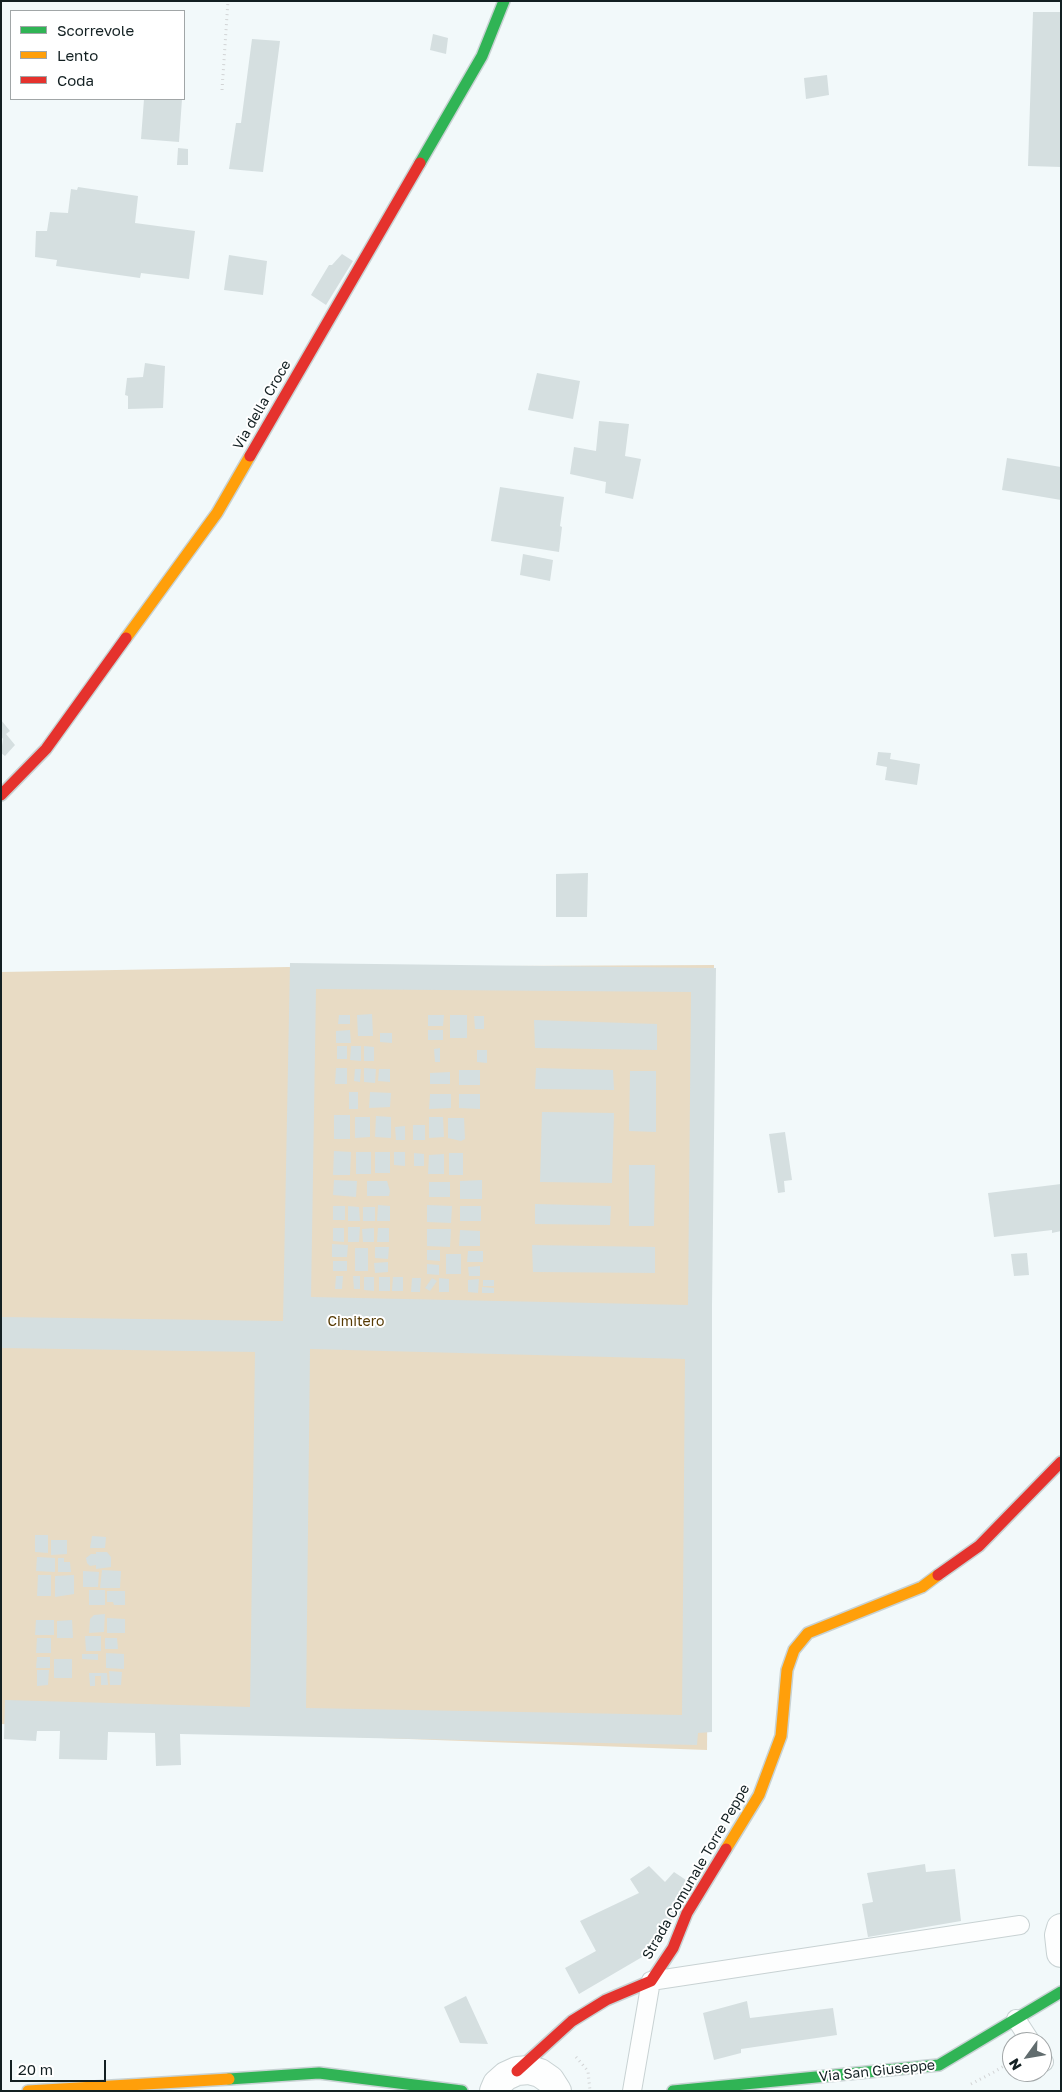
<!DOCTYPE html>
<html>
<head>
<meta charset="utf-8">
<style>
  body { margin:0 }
  #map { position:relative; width:1062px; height:2092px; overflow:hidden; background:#f2f9fa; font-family:"Golos Text",sans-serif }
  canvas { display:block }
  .frame { position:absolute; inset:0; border:2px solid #132022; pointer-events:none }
  .legend { position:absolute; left:10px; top:10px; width:175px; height:90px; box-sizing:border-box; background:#fff; border:1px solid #a1a6a7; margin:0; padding:6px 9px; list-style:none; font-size:15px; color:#132022 }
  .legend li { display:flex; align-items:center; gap:10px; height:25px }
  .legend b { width:25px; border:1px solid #a1a6a7 }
  .north { position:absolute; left:1002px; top:2032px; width:50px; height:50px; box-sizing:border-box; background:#fff; border:1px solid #a1a6a7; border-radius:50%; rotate:238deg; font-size:14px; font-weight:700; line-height:20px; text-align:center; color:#132022 }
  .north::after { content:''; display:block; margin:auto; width:18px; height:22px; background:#616c6e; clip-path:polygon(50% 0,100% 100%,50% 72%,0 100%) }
  .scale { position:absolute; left:10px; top:2060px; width:96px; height:22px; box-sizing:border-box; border:2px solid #132022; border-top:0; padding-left:6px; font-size:15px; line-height:18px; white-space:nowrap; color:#132022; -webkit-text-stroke:4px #fff; paint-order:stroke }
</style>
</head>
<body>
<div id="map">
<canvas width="1062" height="2092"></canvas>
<div class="frame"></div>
<ul class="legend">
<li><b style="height:6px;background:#30b455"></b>Scorrevole</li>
<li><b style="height:6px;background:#ff9f0a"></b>Lento</li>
<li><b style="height:6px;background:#e5322d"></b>Coda</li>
</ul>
<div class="north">N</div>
<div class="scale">20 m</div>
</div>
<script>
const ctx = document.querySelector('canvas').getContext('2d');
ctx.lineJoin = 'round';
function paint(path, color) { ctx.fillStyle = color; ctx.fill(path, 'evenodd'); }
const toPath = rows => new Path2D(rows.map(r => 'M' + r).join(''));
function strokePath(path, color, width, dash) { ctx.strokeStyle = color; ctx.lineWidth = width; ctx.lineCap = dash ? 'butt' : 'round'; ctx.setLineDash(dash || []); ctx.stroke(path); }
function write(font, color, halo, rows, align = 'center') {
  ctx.font = font + ' "Golos Text",sans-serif'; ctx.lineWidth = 4; ctx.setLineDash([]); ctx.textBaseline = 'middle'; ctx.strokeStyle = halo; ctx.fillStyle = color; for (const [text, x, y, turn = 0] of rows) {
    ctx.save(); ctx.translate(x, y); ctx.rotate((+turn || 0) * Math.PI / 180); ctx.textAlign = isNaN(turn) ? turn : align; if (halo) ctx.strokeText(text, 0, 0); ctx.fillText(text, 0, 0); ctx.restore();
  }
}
paint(toPath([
  [714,965,707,1750,1,1724,1,972,288,967]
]), '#e8dbc4');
paint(toPath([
  [1033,12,1061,12,1061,167,1028,166],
  [433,34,448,38,446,54,430,50],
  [252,39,280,41,263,172,229,169,236,123,241,123],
  [827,75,829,95,806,99,804,78],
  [144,99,182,99,179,142,141,139],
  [178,148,188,149,188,165,177,165],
  [78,187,138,196,135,223,195,231,189,279,141,273,140,278,56,266,57,260,35,257,36,231,47,231,50,212,68,213,71,189,77,190],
  [342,254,353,261,326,305,311,295,329,265,332,265],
  [229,255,267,261,263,295,224,290],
  [145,363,165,366,163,408,128,409,128,396,125,395,127,378,143,377],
  [537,373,580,381,573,419,528,410],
  [599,421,629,424,625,456,641,459,633,499,605,493,606,482,570,474,574,447,596,451],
  [1007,458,1061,467,1061,500,1002,490],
  [500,487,564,497,560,526,562,527,559,552,491,541],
  [523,554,553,560,550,581,520,575],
  [1,720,10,731,6,734,15,745,5,756,1,753,3,739,1,736],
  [878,752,891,753,890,759,920,764,917,785,885,780,887,767,876,765],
  [588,873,587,917,556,917,556,874],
  [290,963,716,968,712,1305,712,1732,698,1733,697,1745,180,1734,181,1765,156,1766,155,1733,108,1732,107,1760,59,1759,60,1731,37,1731,36,1741,4,1739,5,1700,250,1707,255,1352,1,1348,1,1317,283,1321],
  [316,989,691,992,688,1305,311,1297],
  [310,1349,685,1359,682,1715,306,1708],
  [372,1014,373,1036,358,1036,357,1015],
  [339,1015,350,1015,350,1024,338,1024],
  [428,1015,444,1015,443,1026,428,1026],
  [450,1015,467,1015,467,1038,450,1038],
  [474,1016,484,1016,484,1029,475,1029],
  [534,1020,657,1024,657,1050,535,1048],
  [350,1030,351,1043,336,1043,336,1031],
  [428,1030,443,1030,443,1040,428,1040],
  [380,1033,392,1033,392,1043,380,1042],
  [337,1046,347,1046,347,1059,337,1059],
  [351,1046,361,1046,361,1061,350,1060],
  [364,1046,374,1047,374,1061,364,1061],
  [440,1048,440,1062,435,1062,434,1049],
  [477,1050,487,1050,487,1063,477,1062],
  [336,1068,347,1068,347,1084,335,1084],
  [364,1068,376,1069,375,1083,364,1082],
  [536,1068,613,1070,614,1090,535,1089],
  [355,1069,361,1069,360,1082,354,1081],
  [379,1069,390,1069,390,1082,378,1081],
  [459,1070,480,1070,480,1085,459,1085],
  [630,1071,656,1071,656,1132,629,1131],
  [450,1072,450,1084,430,1084,430,1073],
  [349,1092,358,1092,358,1109,349,1109],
  [370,1092,391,1093,390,1107,369,1108],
  [430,1094,451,1094,451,1108,429,1109],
  [459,1094,480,1094,480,1109,459,1108],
  [542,1112,614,1113,612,1183,540,1182],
  [334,1115,350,1115,350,1139,334,1139],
  [376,1116,391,1117,391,1138,375,1137],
  [355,1117,370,1117,370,1137,355,1138],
  [429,1117,443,1117,444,1137,429,1138],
  [448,1118,464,1118,465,1139,461,1141,448,1138],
  [413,1125,425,1125,425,1140,413,1140],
  [405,1126,405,1140,396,1140,395,1127],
  [785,1132,792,1180,784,1181,785,1192,778,1193,769,1134],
  [334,1151,351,1152,350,1175,333,1175],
  [356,1152,371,1152,371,1174,356,1174],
  [375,1152,390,1152,390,1173,375,1173],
  [394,1152,405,1152,405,1166,394,1165],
  [414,1153,424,1154,424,1166,414,1166],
  [449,1153,463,1153,463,1175,449,1175],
  [444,1154,444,1174,428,1174,429,1155],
  [629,1165,655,1165,654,1226,629,1226],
  [334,1180,357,1181,356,1197,333,1195],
  [482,1180,482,1199,460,1199,460,1181],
  [367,1181,387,1181,390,1191,389,1196,367,1196],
  [429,1182,450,1182,450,1197,429,1197],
  [1061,1184,1061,1231,1052,1233,1052,1230,994,1237,988,1193],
  [535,1204,611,1206,610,1225,535,1224],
  [378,1205,390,1206,390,1221,377,1221],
  [427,1205,452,1206,451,1223,427,1222],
  [333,1206,345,1206,345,1220,333,1220],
  [348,1206,359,1207,360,1221,348,1221],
  [460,1206,481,1206,481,1221,460,1221],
  [363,1207,375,1207,375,1221,363,1221],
  [348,1227,360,1227,359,1242,348,1242],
  [333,1228,344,1228,344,1242,333,1241],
  [374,1228,374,1242,363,1242,362,1229],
  [378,1228,389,1228,389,1242,377,1242],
  [427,1229,451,1229,450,1247,427,1246],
  [460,1230,480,1231,480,1246,459,1246],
  [332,1244,348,1245,347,1257,332,1257],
  [532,1245,655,1247,655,1273,533,1272],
  [375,1247,389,1247,388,1259,375,1258],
  [355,1248,368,1248,368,1271,355,1271],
  [427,1250,440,1250,440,1261,427,1260],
  [468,1251,483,1251,483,1262,467,1262],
  [1027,1253,1029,1275,1014,1276,1011,1254],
  [446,1254,461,1254,461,1274,446,1274],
  [333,1261,347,1261,347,1271,333,1271],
  [388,1262,388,1272,375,1273,374,1263],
  [427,1264,439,1265,439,1275,427,1274],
  [480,1266,480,1276,469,1276,468,1267],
  [336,1276,343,1276,342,1289,335,1289],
  [353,1276,360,1276,360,1289,354,1289],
  [364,1277,374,1277,374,1291,364,1290],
  [379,1277,390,1277,390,1291,379,1291],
  [393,1277,403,1277,403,1291,392,1291],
  [412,1278,421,1278,420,1292,411,1292],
  [432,1278,437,1281,430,1291,425,1288],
  [439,1278,449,1279,449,1292,439,1292],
  [479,1279,478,1293,468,1292,468,1280],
  [483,1280,494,1280,494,1286,483,1286],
  [482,1287,494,1288,494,1293,482,1293],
  [35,1535,48,1535,48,1553,35,1552],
  [92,1536,106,1537,105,1548,90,1548],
  [51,1540,67,1540,67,1554,51,1555],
  [96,1552,107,1552,111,1557,111,1567,96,1569,96,1565,90,1566,87,1563,86,1558,91,1554,96,1554],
  [37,1557,55,1558,55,1572,36,1571],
  [58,1558,64,1558,64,1562,70,1562,71,1572,58,1572],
  [102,1570,121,1571,120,1588,100,1588],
  [83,1571,99,1572,98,1587,83,1587],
  [38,1575,51,1575,51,1596,37,1596],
  [74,1575,74,1594,55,1597,55,1576],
  [89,1590,105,1590,105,1605,89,1605],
  [107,1591,125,1591,125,1605,114,1605,113,1602,107,1602],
  [105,1614,104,1632,89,1633,90,1619,94,1615],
  [107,1618,125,1619,125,1633,107,1633],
  [36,1620,54,1620,54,1635,35,1635],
  [72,1620,73,1638,57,1638,57,1621],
  [85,1636,101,1636,101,1651,86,1651],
  [37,1638,51,1638,51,1653,36,1653],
  [105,1638,117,1638,118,1649,105,1649],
  [106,1653,124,1654,124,1669,106,1668],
  [82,1654,98,1654,98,1660,82,1659],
  [37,1657,50,1657,50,1668,36,1668],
  [54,1659,72,1659,72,1678,54,1678],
  [37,1670,49,1670,48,1685,37,1686],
  [109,1671,122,1672,121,1685,110,1685],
  [89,1673,107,1673,108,1685,101,1685,101,1676,95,1676,95,1686,90,1686],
  [925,1864,926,1872,955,1869,961,1921,868,1937,862,1904,873,1902,867,1873],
  [649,1866,665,1882,674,1872,695,1886,649,1953,579,1994,565,1968,596,1951,580,1921,639,1893,630,1879],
  [466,1996,488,2044,460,2043,444,2007],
  [747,2001,750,2018,833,2008,837,2035,741,2049,741,2053,714,2060,703,2013]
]), '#d5dfe0');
const lane = toPath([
  [1016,2019,1031,2042],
  [1042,2058,1044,2062],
  [632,2091,651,1981,1020,1925]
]);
const street = toPath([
  [1061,1928,1059,1935,1061,1953],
  [494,2091,497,2084,506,2076,517,2071,529,2070,540,2073,550,2080,557,2091]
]);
const fast = toPath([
  [420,163,482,56,504,1],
  [229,2079,319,2073,462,2091],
  [673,2091,939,2065,1061,1992]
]);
const slow = toPath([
  [126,638,217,513,250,456],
  [726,1849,759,1795,781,1736,787,1670,794,1650,808,1633,922,1587,938,1575],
  [28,2091,229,2079]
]);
const jam = toPath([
  [250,456,420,163],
  [1,795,46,749,126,638],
  [938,1575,979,1546,1061,1462],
  [517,2071,572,2021,606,2000,651,1981,673,1948,687,1913,726,1849]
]);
strokePath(lane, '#c8d2d3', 20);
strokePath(street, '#c8d2d3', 30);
strokePath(fast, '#c8d2d3', 14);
strokePath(slow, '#c8d2d3', 14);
strokePath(jam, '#c8d2d3', 14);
strokePath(toPath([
  [222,90,228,1],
  [576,2057,588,2071,590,2091],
  [971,2084,994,2072,1012,2061]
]), '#d2d4d5', 3, [1, 4]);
strokePath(lane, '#fdfefe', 18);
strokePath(street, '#fdfefe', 28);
strokePath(fast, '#30b455', 11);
strokePath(slow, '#ff9f0a', 11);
strokePath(jam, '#e5322d', 11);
write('14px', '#132022', '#fff', [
  ["Via della Croce",262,405,-60],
  ["Strada Comunale Torre Peppe",696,1872,-60],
  ["Via San Giuseppe",877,2071,-6]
]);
write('14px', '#563a03', '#fff', [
  ["Cimitero",356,1322]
]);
</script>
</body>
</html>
